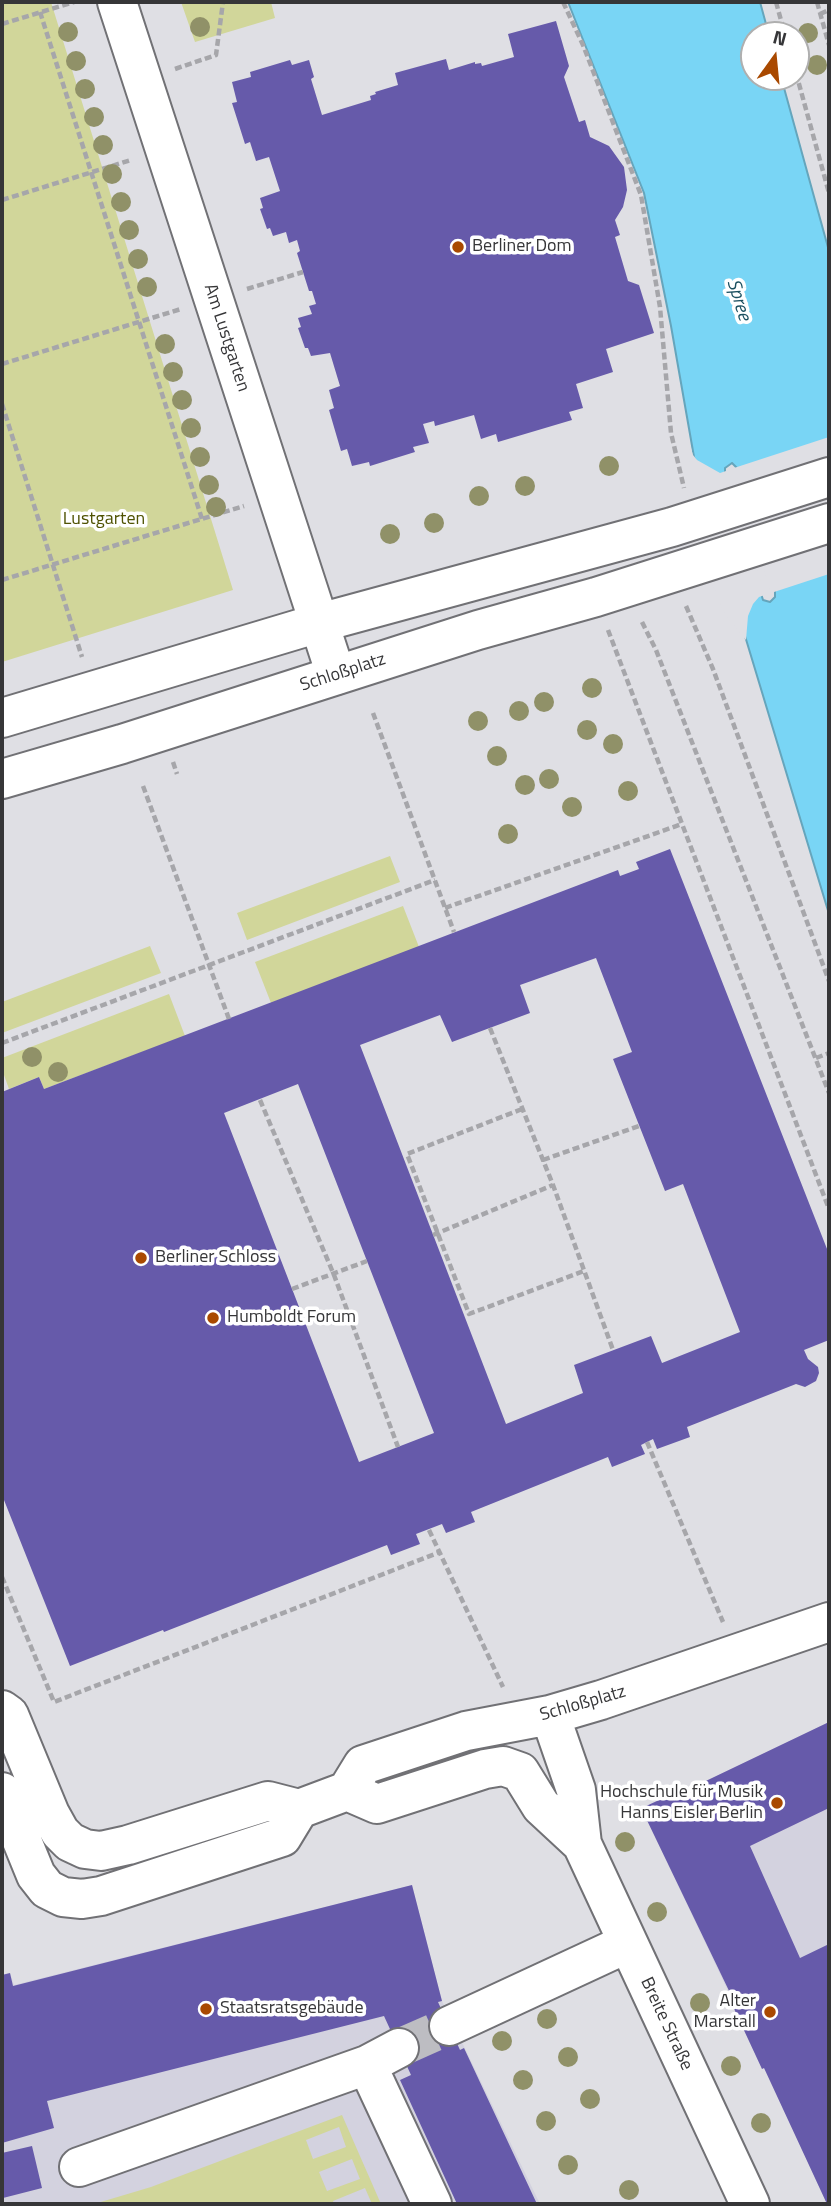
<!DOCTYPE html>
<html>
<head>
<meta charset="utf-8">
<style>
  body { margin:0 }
  #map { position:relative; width:831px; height:2206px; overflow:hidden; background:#dfdfe4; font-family:"Titillium Web",sans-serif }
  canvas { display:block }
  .frame { position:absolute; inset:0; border:4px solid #363638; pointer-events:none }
  .north { position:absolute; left:740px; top:21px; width:70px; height:70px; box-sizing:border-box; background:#fff; border:2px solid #afafaf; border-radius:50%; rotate:15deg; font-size:19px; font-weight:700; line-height:28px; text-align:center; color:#363638 }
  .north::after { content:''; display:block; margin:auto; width:24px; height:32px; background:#a94900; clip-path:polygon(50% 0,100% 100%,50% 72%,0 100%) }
</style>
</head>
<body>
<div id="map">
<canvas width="831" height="2206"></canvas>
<div class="frame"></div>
<div class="north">N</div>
</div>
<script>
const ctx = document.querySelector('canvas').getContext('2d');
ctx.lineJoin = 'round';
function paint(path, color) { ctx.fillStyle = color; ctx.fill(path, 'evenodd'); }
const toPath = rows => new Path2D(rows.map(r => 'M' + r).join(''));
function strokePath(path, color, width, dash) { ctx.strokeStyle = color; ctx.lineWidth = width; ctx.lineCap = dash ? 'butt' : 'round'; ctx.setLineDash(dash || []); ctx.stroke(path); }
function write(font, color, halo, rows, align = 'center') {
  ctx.font = font + ' "Titillium Web",sans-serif'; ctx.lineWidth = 7; ctx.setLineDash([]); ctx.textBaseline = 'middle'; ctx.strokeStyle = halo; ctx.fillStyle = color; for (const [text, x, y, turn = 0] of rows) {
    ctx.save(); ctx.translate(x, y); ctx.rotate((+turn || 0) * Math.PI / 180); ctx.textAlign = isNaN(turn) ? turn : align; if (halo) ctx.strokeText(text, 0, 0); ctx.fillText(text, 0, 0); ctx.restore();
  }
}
paint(toPath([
  [829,1722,829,2204,827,2204,765,2068,762,2069,729,1998,731,1997,643,1812,646,1810,644,1807,685,1788,687,1790],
  [412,1885,442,2001,540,2204,2,2204,2,1975,10,1973,14,1985]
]), '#d3d2df');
paint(toPath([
  [2,2,51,2,233,590,2,662],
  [181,2,271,2,275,18,195,42],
  [390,856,400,882,247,940,237,913],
  [403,906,419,947,271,1003,255,962],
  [150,946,161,973,2,1033,2,1002],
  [169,994,185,1036,44,1089,39,1077,9,1089,4,1075,2,1075,2,1058],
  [342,2115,381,2204,372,2204,365,2188,333,2201,334,2204,94,2204,151,2187],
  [339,2127,346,2147,313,2159,306,2140],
  [352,2159,360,2179,327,2191,319,2172]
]), '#d1d69a');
const water = toPath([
  [568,2,760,2,769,35,754,35,754,77,781,77,829,251,829,914,745,636,694,457,671,326,644,193,568,2],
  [732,463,738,469,775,592,775,597,770,602,763,600,725,473,725,468,732,463]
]);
paint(water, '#79d5f5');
strokePath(water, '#65a5bc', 2);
paint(toPath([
  [687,434,693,455,697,460,720,473,729,470,765,595,759,597,753,604,748,616,746,640,725,615,700,554,690,513,686,479,691,457],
  [829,437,829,574,771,593,734,468]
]), '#dfdfe4');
paint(toPath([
  [556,21,569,66,564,77,579,122,585,120,590,137,609,146,624,167,627,190,623,207,615,220,620,235,615,237,628,281,639,285,654,333,606,349,613,372,576,384,583,408,569,412,572,420,498,442,496,434,481,439,474,415,435,426,434,421,423,424,429,443,413,447,415,452,370,466,369,462,352,466,347,449,341,451,329,410,334,408,329,390,340,386,330,353,311,356,308,348,305,348,298,328,301,327,298,318,312,314,309,306,316,304,312,291,309,291,297,253,300,251,297,240,289,243,286,232,273,236,270,228,267,229,260,209,263,208,260,198,280,191,269,157,256,161,250,142,245,144,232,103,237,102,232,82,251,77,250,72,290,60,292,65,309,60,314,77,311,79,322,115,371,100,370,96,376,94,375,92,398,85,395,73,446,59,449,70,475,62,475,64,481,63,482,66,514,57,508,34],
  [670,849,829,1254,829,1340,804,1350,808,1359,818,1367,819,1373,816,1381,805,1387,796,1384,687,1427,690,1437,657,1449,653,1439,641,1445,645,1454,612,1467,608,1457,471,1512,475,1522,446,1533,442,1524,416,1534,420,1544,391,1555,387,1545,164,1632,163,1630,70,1666,2,1495,2,1092,39,1077,44,1089,618,870,620,876,639,869,636,862],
  [596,958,632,1052,613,1059,665,1191,683,1184,740,1332,662,1363,651,1336,574,1365,583,1393,506,1424,360,1045,440,1015,452,1042,530,1013,520,985],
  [298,1084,434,1433,359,1462,224,1113],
  [829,1722,829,1808,750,1846,800,1958,829,1944,829,2204,827,2204,764,2068,762,2069,729,1998,732,1997,643,1812,646,1810,644,1807,685,1788,687,1790],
  [412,1885,442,2001,438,2002,460,2050,464,2048,537,2204,457,2204,400,2080,411,2075,384,2016,47,2101,54,2128,2,2143,2,1975,10,1973,13,1986],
  [32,2146,42,2188,3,2198,2,2153]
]), '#665aaa');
strokePath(toPath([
  [399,2048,449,2026]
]), '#bdbdc2', 38, [38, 19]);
const minor = toPath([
  [117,2,336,675],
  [2,1710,9,1715,50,1814,60,1832,70,1842,85,1849,101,1851,128,1845,268,1801,299,1809,347,1791,363,1765,466,1731,550,1715,601,1700,829,1622],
  [550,1715,576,1790,582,1844,750,2204],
  [347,1791,377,1804,485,1769,503,1766,520,1772,541,1806,582,1844],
  [2,1792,36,1875,47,1889,63,1897,82,1899,101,1896,282,1837,299,1809],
  [449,2026,628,1943],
  [367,2065,399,2048],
  [79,2167,367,2065,432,2204]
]);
const major = toPath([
  [2,718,319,623,672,527,829,477],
  [2,779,122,744,478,630,596,597,829,523]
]);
strokePath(minor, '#717175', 42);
strokePath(major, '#717175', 42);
strokePath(toPath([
  [563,2,583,45,641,195,660,307,671,433,684,488],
  [776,2,785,35],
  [817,2,829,45],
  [40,12,202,519],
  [820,14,829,10],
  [2,24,74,2],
  [175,69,216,55,223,2],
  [796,73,829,193],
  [2,200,131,160],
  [247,289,303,272],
  [2,364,181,309],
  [2,404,82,657],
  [2,580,244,506],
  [686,606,713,669,829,981],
  [642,622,656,650,829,1093],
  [608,630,829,1209],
  [373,713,454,932],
  [173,762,177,774],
  [143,786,229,1019],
  [445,908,682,824],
  [490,1028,553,1185,613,1350],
  [2,1043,435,880],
  [816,1058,829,1053],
  [260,1100,334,1275,398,1447],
  [522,1109,407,1154,469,1314,584,1271],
  [543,1160,639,1126],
  [433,1235,553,1185],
  [292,1289,367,1261],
  [647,1442,723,1622],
  [429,1530,503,1687],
  [2,1577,54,1702,440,1552]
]), '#a6a6aa', 4.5, [7, 3.5]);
strokePath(minor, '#fff', 38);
strokePath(major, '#fff', 38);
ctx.fillStyle = '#909168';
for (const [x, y] of [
  [200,27],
  [68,32],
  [808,33],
  [76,61],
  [817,65],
  [85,89],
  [94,117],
  [103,145],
  [112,174],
  [121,202],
  [129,230],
  [138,259],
  [147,287],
  [165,344],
  [173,372],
  [182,400],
  [191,428],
  [200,457],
  [609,466],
  [209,485],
  [525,486],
  [479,496],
  [216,507],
  [434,523],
  [390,534],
  [592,688],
  [544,702],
  [519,711],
  [478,721],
  [587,730],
  [613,744],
  [497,756],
  [549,779],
  [525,785],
  [628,791],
  [572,807],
  [508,834],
  [32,1057],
  [58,1072],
  [625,1842],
  [657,1912],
  [700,2003],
  [547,2019],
  [502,2041],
  [568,2057],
  [731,2066],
  [523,2080],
  [590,2099],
  [546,2121],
  [761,2123],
  [568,2165],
  [629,2190]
]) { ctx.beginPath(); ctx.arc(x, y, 10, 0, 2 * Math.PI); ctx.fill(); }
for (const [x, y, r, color] of [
  [458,247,7,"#a94900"],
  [141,1258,7,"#a94900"],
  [213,1318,7,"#a94900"],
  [777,1803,7,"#a94900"],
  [206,2009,7,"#a94900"],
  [770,2012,7,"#a94900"]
]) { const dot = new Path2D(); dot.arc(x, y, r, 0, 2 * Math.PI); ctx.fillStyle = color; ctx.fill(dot); strokePath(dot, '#fff', 2.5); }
write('18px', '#363638', '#fff', [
  ["Berliner Dom",472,247],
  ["Berliner Schloss",155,1258],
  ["Humboldt Forum",227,1318],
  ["Hochschule für Musik",763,1793,"right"],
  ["Hanns Eisler Berlin",763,1814,"right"],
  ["Alter",756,2002,"right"],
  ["Marstall",756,2023,"right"],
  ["Staatsratsgebäude",220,2009]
], 'left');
write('18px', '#363638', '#fff', [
  ["Am Lustgarten",226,338,72],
  ["Schloßplatz",343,673,-18],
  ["Schloßplatz",583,1704,-16],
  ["Breite Straße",666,2024,65]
]);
write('18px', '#4f5203', '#fff', [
  ["Lustgarten",104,520]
]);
write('italic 19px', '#1b5060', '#fff', [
  ["Spree",738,300,73]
]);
</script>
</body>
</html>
